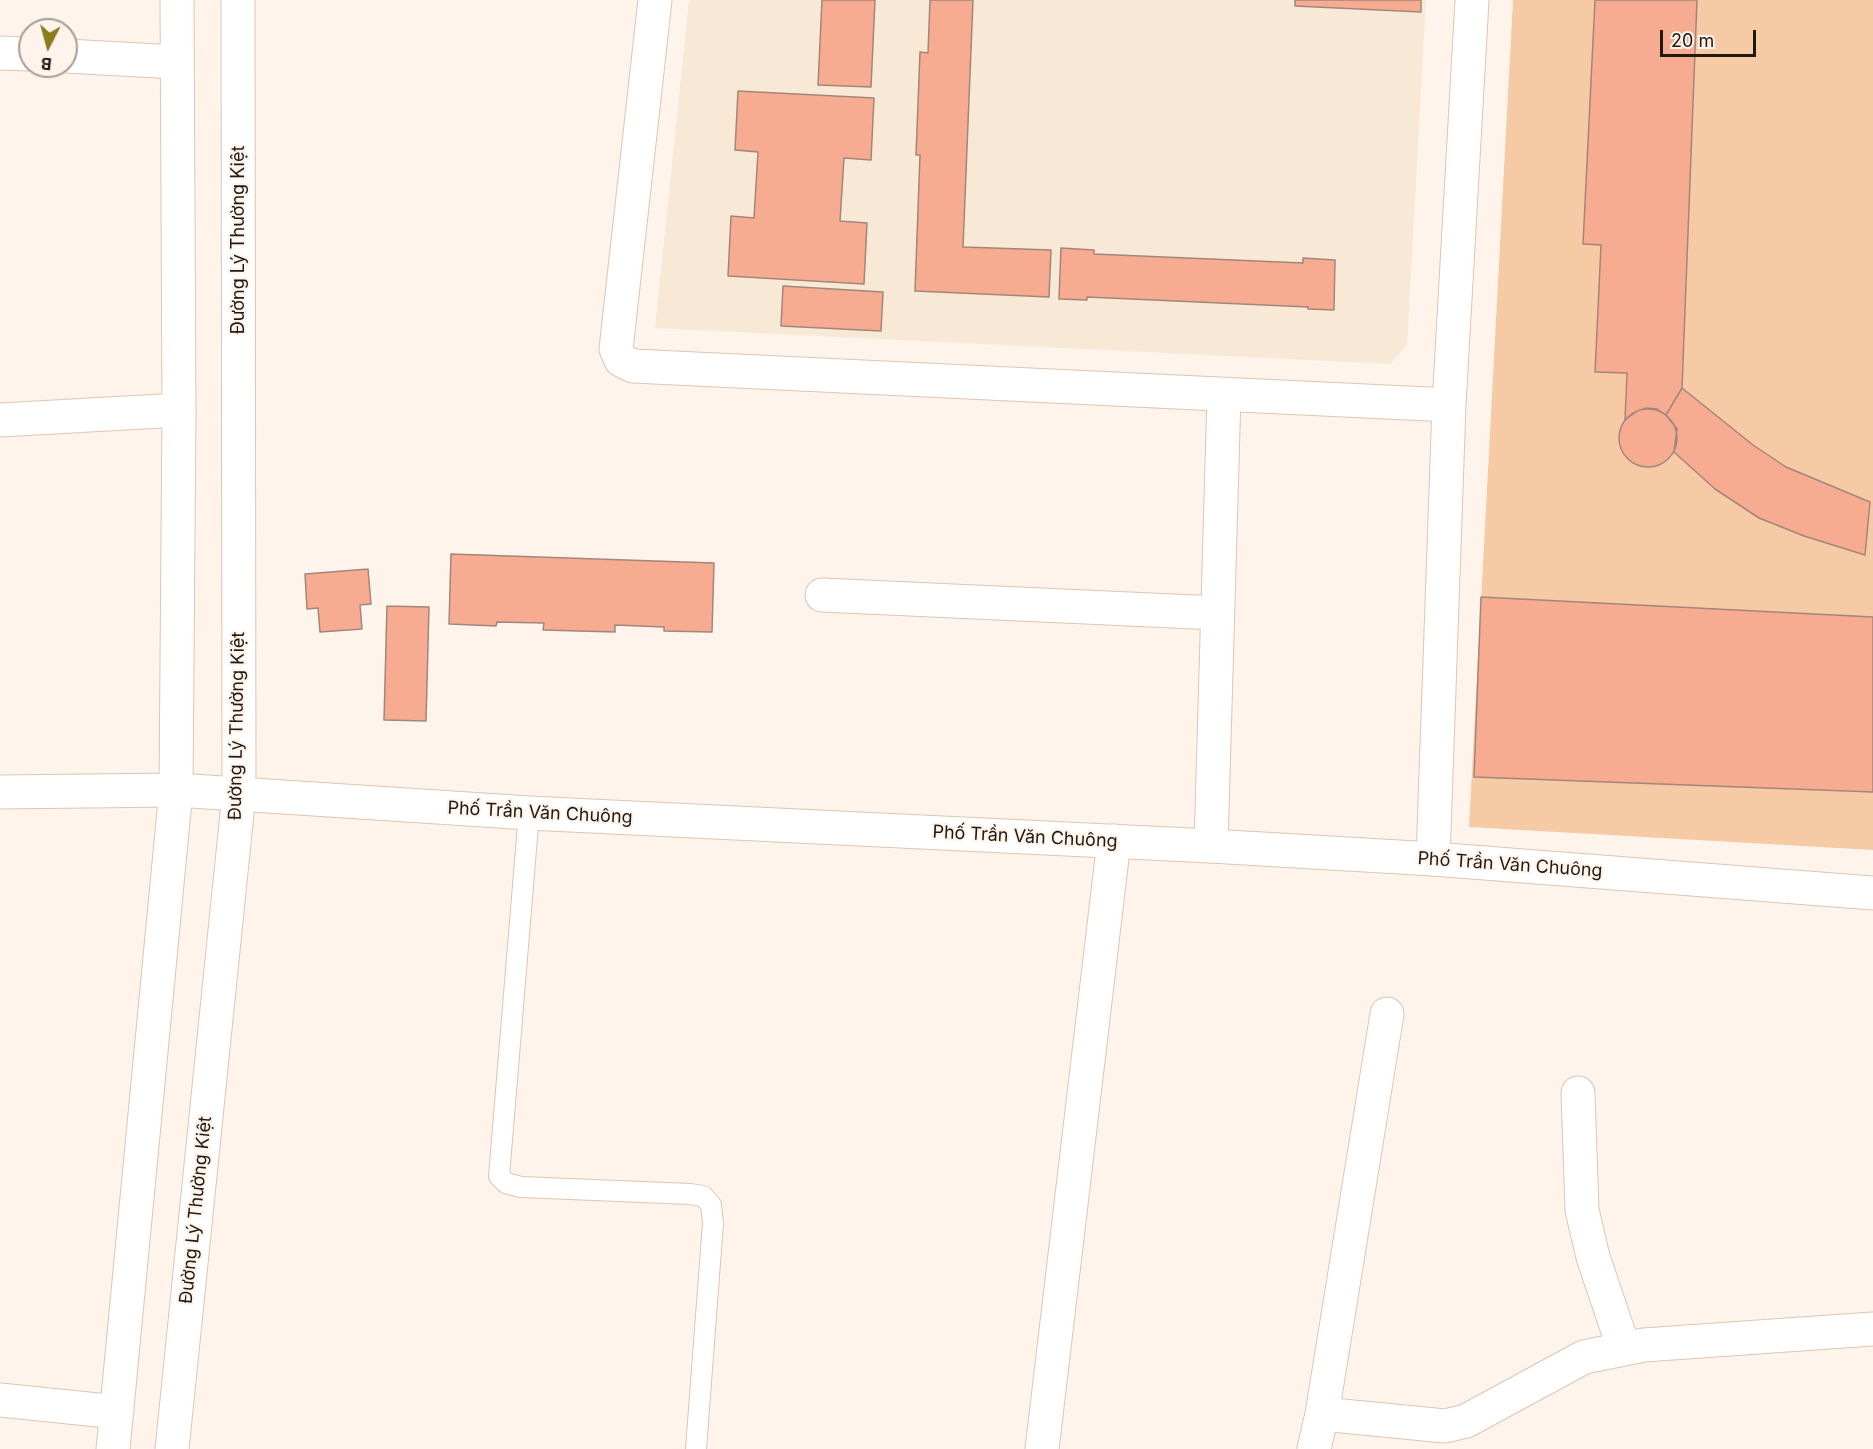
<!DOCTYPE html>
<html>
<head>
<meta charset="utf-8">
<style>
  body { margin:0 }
  #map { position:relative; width:1873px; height:1449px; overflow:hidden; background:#fef4ec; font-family:Inter,sans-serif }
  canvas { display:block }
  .north { position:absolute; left:18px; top:18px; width:60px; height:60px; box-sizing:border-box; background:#fef4ec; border:2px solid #a69c94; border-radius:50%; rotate:186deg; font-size:16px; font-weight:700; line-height:24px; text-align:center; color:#211811 }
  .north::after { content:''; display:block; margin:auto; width:21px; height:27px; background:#8c7a1f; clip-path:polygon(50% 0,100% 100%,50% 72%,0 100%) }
  .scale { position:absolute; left:1660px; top:30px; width:96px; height:27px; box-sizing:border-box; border:3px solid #211811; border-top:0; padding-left:8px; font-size:18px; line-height:21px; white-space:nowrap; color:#211811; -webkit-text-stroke:4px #fef4ec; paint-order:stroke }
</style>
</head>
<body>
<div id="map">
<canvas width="1873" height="1449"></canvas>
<div class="north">B</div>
<div class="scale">20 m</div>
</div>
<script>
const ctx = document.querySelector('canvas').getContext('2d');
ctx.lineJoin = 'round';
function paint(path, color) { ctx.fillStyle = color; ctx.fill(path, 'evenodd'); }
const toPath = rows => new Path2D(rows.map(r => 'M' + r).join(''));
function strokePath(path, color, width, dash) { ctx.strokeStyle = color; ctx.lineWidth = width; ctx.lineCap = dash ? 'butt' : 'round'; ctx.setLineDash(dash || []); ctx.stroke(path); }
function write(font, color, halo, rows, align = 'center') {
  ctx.font = font + ' Inter,sans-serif'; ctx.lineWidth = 4.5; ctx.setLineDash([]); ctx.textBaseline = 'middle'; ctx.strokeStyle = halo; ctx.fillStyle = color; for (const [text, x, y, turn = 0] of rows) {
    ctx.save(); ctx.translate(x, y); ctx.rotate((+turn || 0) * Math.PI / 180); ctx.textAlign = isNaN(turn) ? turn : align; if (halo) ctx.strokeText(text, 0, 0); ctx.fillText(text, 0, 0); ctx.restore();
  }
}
paint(toPath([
  [689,0,1426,0,1407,345,1390,364,655,328]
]), '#f8e9d6');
paint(toPath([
  [1513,0,1873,0,1873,850,1469,827]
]), '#f7caa6');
const building = toPath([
  [822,0,875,0,871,87,818,85,822,0],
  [930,0,973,0,963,247,1051,250,1049,297,915,291,920,155,916,155,920,52,928,53,930,0],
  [1295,0,1421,0,1421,12,1295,6,1295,0],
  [1595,0,1697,0,1682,388,1666,415,1657,409,1647,408,1637,411,1625,420,1627,373,1595,372,1601,245,1583,244,1595,0],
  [738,91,874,98,871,160,844,158,840,221,867,223,864,284,728,276,731,216,754,218,758,152,735,150,738,91],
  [1061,248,1094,250,1094,254,1303,263,1303,258,1335,260,1334,310,1308,309,1308,307,1087,297,1087,300,1059,299,1061,248],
  [783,286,883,292,881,331,781,326,783,286],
  [1682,388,1753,445,1786,467,1870,502,1865,555,1804,536,1759,518,1715,489,1674,452,1677,429,1666,415,1682,388],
  '1619 438a29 29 0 1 1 58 0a29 29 0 1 1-58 0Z',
  [451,554,714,563,712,632,664,631,664,627,615,625,615,632,543,630,544,623,497,622,496,626,449,624,451,554],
  [368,569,371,604,360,605,362,629,320,632,318,608,307,609,305,574,368,569],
  [1481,597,1873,617,1873,792,1474,777,1481,597],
  [387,606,429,607,426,721,384,720,387,606]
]);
paint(building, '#f7ab91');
strokePath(building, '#a2867c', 1.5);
const service = toPath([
  [529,813,499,1176,506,1183,521,1187,690,1194,703,1196,711,1205,713,1223,696,1449]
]);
const minor = toPath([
  [655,0,616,349,621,360,633,366,1449,405],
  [0,53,30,54],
  [66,56,177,62],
  [0,420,179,410],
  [822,595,1217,613],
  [0,792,176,790],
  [1211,846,1224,395],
  [1433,859,1449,405,1472,0],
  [1578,1093,1582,1210,1593,1257,1624,1349],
  [0,1400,117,1412],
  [1322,1414,1445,1426,1466,1421,1584,1357,1644,1345,1873,1329],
  [1042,1449,1114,841],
  [1314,1449,1322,1414,1387,1014]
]);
const tertiary = toPath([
  [176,790,529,813,1211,846,1433,859,1873,893]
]);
const secondary = toPath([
  [113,1449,176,790,179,410,177,0],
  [172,1449,239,794,238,0]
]);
strokePath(service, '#ddc5b2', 22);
strokePath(minor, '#ddc5b2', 35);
strokePath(tertiary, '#ddc5b2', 35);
strokePath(secondary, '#ddc5b2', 35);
strokePath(service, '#fff', 20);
strokePath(minor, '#fff', 33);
strokePath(tertiary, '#fff', 33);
strokePath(secondary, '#fff', 33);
write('18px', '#211811', '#fef4ec', [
  ["Đường Lý Thường Kiệt",239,240,-90],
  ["Đường Lý Thường Kiệt",237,726,-89],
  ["Phố Trần Văn Chuông",540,813,3],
  ["Phố Trần Văn Chuông",1025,837,3],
  ["Phố Trần Văn Chuông",1510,865,4],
  ["Đường Lý Thường Kiệt",196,1210,-84]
]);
</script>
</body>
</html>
